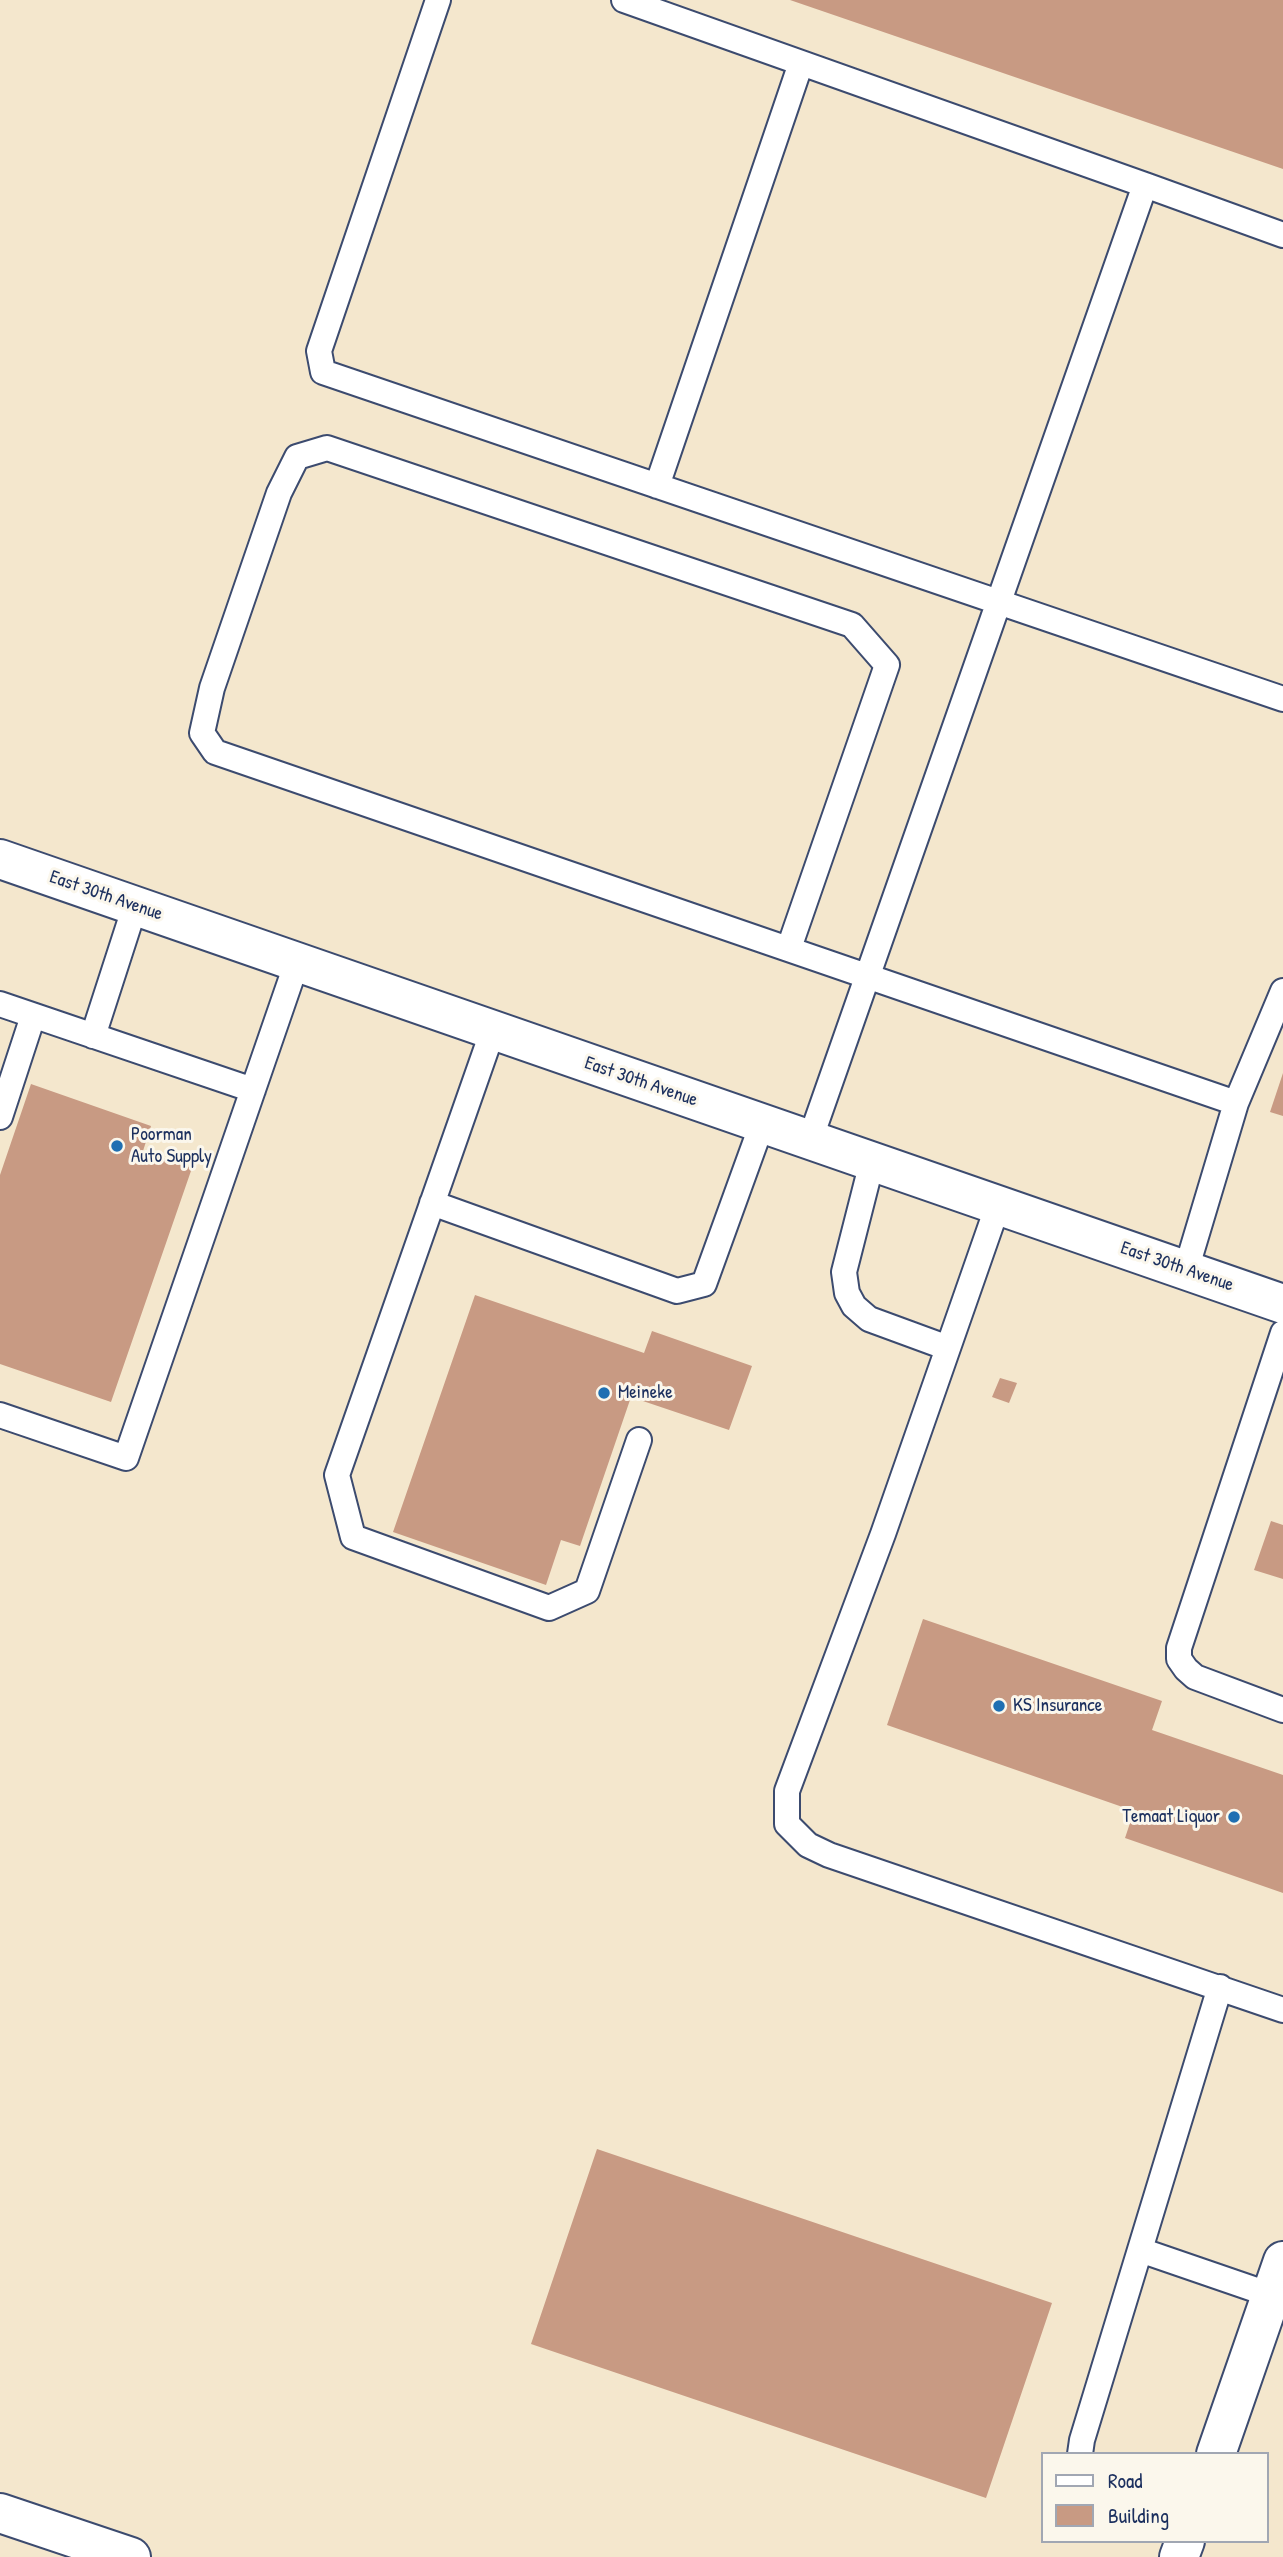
<!DOCTYPE html>
<html>
<head>
<meta charset="utf-8">
<style>
  body { margin:0 }
  #map { position:relative; width:1283px; height:2557px; overflow:hidden; background:#f4e7cd; font-family:"Patrick Hand",sans-serif }
  canvas { display:block }
  .legend { position:absolute; left:1041px; top:2452px; width:228px; height:91px; box-sizing:border-box; background:#fbf7ec; border:2px solid #a1a7b3; margin:0; padding:9px 12px; list-style:none; font-size:21px; color:#1b2f5e }
  .legend li { display:flex; align-items:center; gap:14px; height:35px }
  .legend b { width:35px; border:2px solid #a1a7b3 }
</style>
</head>
<body>
<div id="map">
<canvas width="1283" height="2557"></canvas>
<ul class="legend">
<li><b style="height:9px;background:#fff"></b>Road</li>
<li><b style="height:19px;background:#c89a83"></b>Building</li>
</ul>
</div>
<script>
const ctx = document.querySelector('canvas').getContext('2d');
ctx.lineJoin = 'round';
function paint(path, color) { ctx.fillStyle = color; ctx.fill(path, 'evenodd'); }
const toPath = rows => new Path2D(rows.map(r => 'M' + r).join(''));
function strokePath(path, color, width, dash) { ctx.strokeStyle = color; ctx.lineWidth = width; ctx.lineCap = dash ? 'butt' : 'round'; ctx.setLineDash(dash || []); ctx.stroke(path); }
function write(font, color, halo, rows, align = 'center') {
  ctx.font = font + ' "Patrick Hand",sans-serif'; ctx.lineWidth = 6; ctx.setLineDash([]); ctx.textBaseline = 'middle'; ctx.strokeStyle = halo; ctx.fillStyle = color; for (const [text, x, y, turn = 0] of rows) {
    ctx.save(); ctx.translate(x, y); ctx.rotate((+turn || 0) * Math.PI / 180); ctx.textAlign = isNaN(turn) ? turn : align; if (halo) ctx.strokeText(text, 0, 0); ctx.fillText(text, 0, 0); ctx.restore();
  }
}
paint(toPath([
  [790,0,1283,0,1283,169],
  [1283,1073,1283,1116,1270,1112],
  [31,1084,151,1126,143,1151,192,1168,111,1402,0,1364,0,1175],
  [475,1295,644,1353,652,1331,752,1366,729,1430,631,1397,580,1546,561,1540,546,1585,393,1532],
  [1000,1378,1017,1383,1009,1403,992,1397],
  [1271,1521,1283,1525,1283,1579,1254,1570],
  [923,1619,1162,1701,1152,1730,1283,1775,1283,1893,1125,1838,1134,1811,887,1725],
  [597,2149,1052,2303,986,2498,531,2344]
]), '#c89a83');
const lane = toPath([
  [438,0,319,351,323,372,1283,699],
  [624,0,1145,185],
  [657,486,801,63],
  [789,948,887,665,852,625,327,448,297,457,279,493,212,688,202,733,215,752,1236,1103,1186,1270],
  [0,1004,253,1090],
  [493,1030,337,1475,353,1537,549,1608,587,1591,639,1440],
  [93,1036,135,906],
  [1236,1103,1283,991],
  [0,1117,33,1016],
  [810,1140,1145,185,1283,235],
  [872,1162,844,1272,847,1293,854,1306,869,1319,948,1348],
  [432,1203,677,1291,704,1284,762,1124],
  [998,1205,883,1534,787,1791,787,1824,808,1845,829,1855,1283,2010],
  [1283,1333,1179,1648,1179,1659,1186,1669,1195,1677,1283,1710],
  [0,1415,126,1458,297,962],
  [1140,2250,1271,2295],
  [1080,2454,1082,2440,1220,1987]
]);
const street = toPath([
  [0,2513,131,2557]
]);
const secondary = toPath([
  [0,859,1283,1304],
  [1216,2454,1283,2261],
  [1179,2557,1185,2541]
]);
strokePath(lane, '#3c4b6f', 28);
strokePath(street, '#3c4b6f', 42);
strokePath(secondary, '#3c4b6f', 42);
strokePath(lane, '#fff', 24);
strokePath(street, '#fff', 38);
strokePath(secondary, '#fff', 38);
for (const [x, y, r, color] of [
  [117,1146,7,"#1f6fb2"],
  [604,1393,7,"#1f6fb2"],
  [999,1706,7,"#1f6fb2"],
  [1234,1817,7,"#1f6fb2"]
]) { const dot = new Path2D(); dot.arc(x, y, r, 0, 2 * Math.PI); ctx.fillStyle = color; ctx.fill(dot); strokePath(dot, '#fbf7ec', 2.5); }
write('19px', '#1b2f5e', '#fbf7ec', [
  ["East 30th Avenue",106,896,19],
  ["East 30th Avenue",641,1082,19],
  ["East 30th Avenue",1177,1267,19]
]);
write('19px', '#1b2f5e', '#fbf7ec', [
  ["Poorman",131,1135],
  ["Auto Supply",131,1157],
  ["Meineke",618,1393],
  ["KS Insurance",1013,1706],
  ["Temaat Liquor",1220,1817,"right"]
], 'left');
</script>
</body>
</html>
